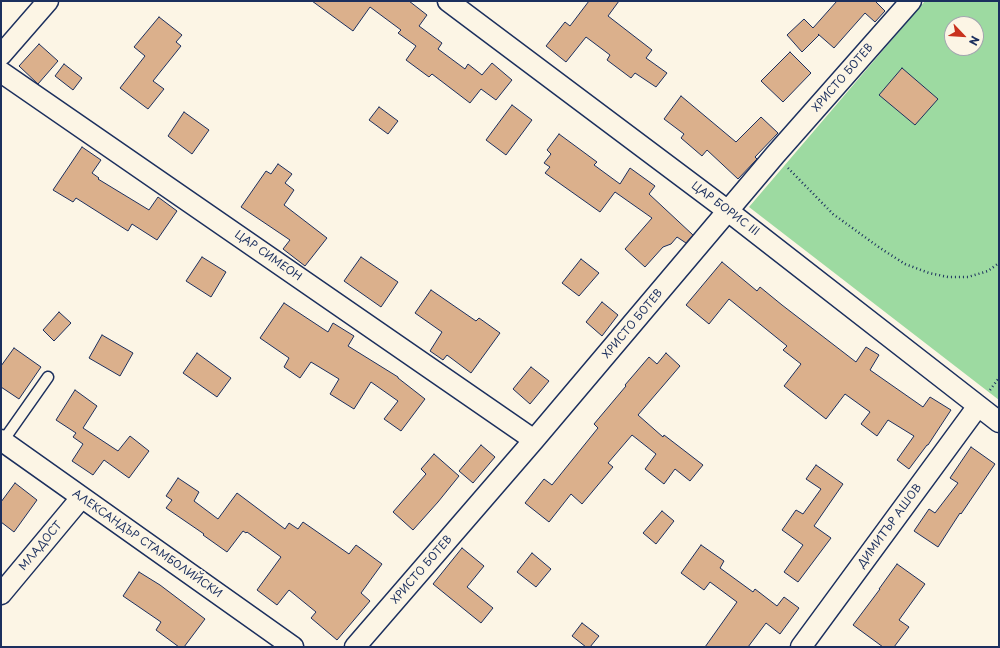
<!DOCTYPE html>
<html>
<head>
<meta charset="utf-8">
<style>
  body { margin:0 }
  #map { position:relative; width:1000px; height:648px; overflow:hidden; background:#fcf5e5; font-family:"Playpen Sans",sans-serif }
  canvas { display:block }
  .frame { position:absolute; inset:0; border:2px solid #1b2f5e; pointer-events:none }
  .north { position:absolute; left:944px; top:16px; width:40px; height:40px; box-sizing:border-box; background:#fcf5e5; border:1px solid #a2a6af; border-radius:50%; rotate:115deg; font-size:11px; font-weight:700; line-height:16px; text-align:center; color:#1b2f5e }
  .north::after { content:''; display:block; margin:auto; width:14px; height:18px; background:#c8321e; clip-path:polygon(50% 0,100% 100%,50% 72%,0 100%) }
</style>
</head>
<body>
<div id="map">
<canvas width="1000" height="648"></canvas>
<div class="frame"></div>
<div class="north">N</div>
</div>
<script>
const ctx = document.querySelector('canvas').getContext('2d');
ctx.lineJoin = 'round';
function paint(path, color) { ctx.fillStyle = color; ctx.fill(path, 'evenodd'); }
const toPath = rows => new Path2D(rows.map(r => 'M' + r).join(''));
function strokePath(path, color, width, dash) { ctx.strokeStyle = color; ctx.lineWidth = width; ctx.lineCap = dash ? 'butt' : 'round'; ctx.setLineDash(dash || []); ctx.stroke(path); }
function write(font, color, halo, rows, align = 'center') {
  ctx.font = font + ' "Playpen Sans",sans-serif'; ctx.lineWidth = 4; ctx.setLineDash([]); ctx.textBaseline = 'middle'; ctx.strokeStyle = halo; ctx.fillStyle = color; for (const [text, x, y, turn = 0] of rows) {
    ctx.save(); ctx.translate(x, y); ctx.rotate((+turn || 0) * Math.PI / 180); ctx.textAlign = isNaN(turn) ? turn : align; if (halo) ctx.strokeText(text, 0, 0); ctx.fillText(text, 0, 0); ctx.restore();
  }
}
paint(toPath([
  [925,1,999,1,999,400,749,207],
  [952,24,976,24,976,48,952,48]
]), '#9ddaa1');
const building = toPath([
  [312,1,409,1,427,15,419,26,442,43,438,49,465,69,468,64,482,75,492,63,512,80,496,100,481,89,470,103,432,74,429,77,406,60,416,46,398,33,401,30,370,7,353,31,312,1],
  [589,1,619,1,608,16,652,50,646,58,667,73,656,87,635,73,631,78,607,60,610,55,586,37,566,62,546,46,565,22,570,26,589,1],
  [837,1,876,1,876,2,885,11,875,22,865,13,834,48,818,34,819,35,802,52,787,35,804,19,813,28,837,1],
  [159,17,182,35,176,42,181,46,153,81,164,89,148,109,120,88,145,56,134,47,159,17],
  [39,44,58,61,38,84,19,66,39,44],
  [790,52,811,73,783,102,761,81,790,52],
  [64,64,82,78,73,90,55,76,64,64],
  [902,68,938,99,915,125,879,95,902,68],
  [681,96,736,142,761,117,778,133,755,157,757,159,738,179,707,150,702,156,681,138,684,134,664,119,681,96],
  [512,105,532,120,506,155,486,140,512,105],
  [379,107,398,121,388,134,369,120,379,107],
  [184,112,209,130,192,154,168,136,184,112],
  [559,134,597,162,594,165,620,184,630,168,655,186,649,194,693,235,686,243,677,237,671,244,663,247,645,267,625,249,652,218,615,192,600,212,545,173,550,167,544,163,551,154,547,150,559,134],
  [82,147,101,160,92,173,99,178,98,179,149,210,158,197,177,211,157,240,132,224,128,231,76,198,73,202,53,190,82,147],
  [278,164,292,174,285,183,294,190,284,205,327,238,305,266,283,249,290,240,241,207,266,171,271,174,278,164],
  [202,257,226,272,211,297,186,281,202,257],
  [361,257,398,282,381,307,344,281,361,257],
  [581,259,599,273,579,296,562,283,581,259],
  [722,262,757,291,760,287,782,305,856,362,866,347,879,355,870,370,923,407,930,397,951,410,928,445,927,445,909,469,897,460,914,436,888,420,877,436,861,424,870,412,845,394,826,419,784,386,801,364,783,350,787,346,729,299,709,324,686,305,722,262],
  [431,290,476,321,479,318,500,333,471,373,447,355,443,360,430,351,442,332,415,313,431,290],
  [602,302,618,315,602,336,586,322,602,302],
  [284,303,328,332,333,323,354,336,348,346,398,377,398,378,425,399,401,431,384,419,398,401,371,382,354,409,330,394,339,379,311,362,300,378,284,367,289,358,260,338,284,303],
  [59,312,71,323,54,341,43,330,59,312],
  [102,335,133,353,120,376,89,358,102,335],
  [14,348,41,367,19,399,1,387,1,366,14,348],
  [197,353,231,378,217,397,183,373,197,353],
  [666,353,680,366,638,415,663,437,664,435,703,465,690,481,675,469,664,484,645,469,656,454,632,435,608,463,613,467,582,504,571,494,549,522,525,503,544,479,552,485,598,428,594,424,626,386,625,385,649,357,657,364,666,353],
  [531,367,549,381,530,404,513,389,531,367],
  [75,390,97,406,83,428,118,451,130,436,149,451,129,478,104,460,93,475,72,461,83,444,73,437,76,433,56,420,75,390],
  [481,445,495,457,473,483,459,471,481,445],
  [971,447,995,464,961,514,960,513,938,547,914,531,929,509,935,513,958,483,950,478,971,447],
  [434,454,459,476,438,502,413,530,393,512,426,474,421,469,434,454],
  [816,465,843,484,814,526,831,538,798,582,784,572,803,545,782,530,796,510,803,514,821,489,806,479,816,465],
  [178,478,199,492,194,501,218,519,237,493,285,529,289,523,298,529,303,522,349,554,356,545,382,564,361,593,370,601,337,640,311,618,316,612,289,590,277,605,257,590,281,557,247,532,246,533,243,531,227,552,203,535,204,534,166,508,172,500,166,496,178,478],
  [15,483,37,500,14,532,1,522,1,502,15,483],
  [662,511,674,521,656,544,643,533,662,511],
  [701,545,724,561,720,568,753,592,755,589,777,606,784,597,799,608,780,634,766,623,748,647,705,647,737,602,710,582,704,590,681,573,701,545],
  [462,548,484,566,467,587,493,608,481,623,433,584,462,548],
  [532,553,551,569,536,587,517,572,532,553],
  [897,564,925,584,899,620,909,627,894,647,883,647,853,625,880,589,879,589,897,564],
  [139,572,160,585,205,619,184,647,179,647,156,630,161,622,123,596,139,572],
  [582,623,599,636,590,647,586,647,572,636,582,623]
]);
paint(building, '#dbb08c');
strokePath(building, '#1b2f5e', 1);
const service = toPath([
  [3,441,48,377]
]);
const minor = toPath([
  [448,1,728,211,999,422],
  [1,55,48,1],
  [1,72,534,440],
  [1,440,293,647],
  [1,594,81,498],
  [355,647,534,440,775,155,911,1],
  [801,647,978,406]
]);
strokePath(service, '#1b2f5e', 13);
strokePath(minor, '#1b2f5e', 23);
strokePath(toPath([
  [788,168,833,214,880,248,905,264,929,273,948,277,968,277,988,271,999,263],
  [990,390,999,378]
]), '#1b2f5e', 2.5, [1, 3]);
strokePath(service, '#fcf5e5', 10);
strokePath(minor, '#fcf5e5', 20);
write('11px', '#1b2f5e', '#fcf5e5', [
  ["ХРИСТО БОТЕВ",843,78,-49],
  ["ЦАР БОРИС III",725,209,37],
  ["ЦАР СИМЕОН",268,256,35],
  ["ХРИСТО БОТЕВ",633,324,-50],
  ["ДИМИТЪР АШОВ",890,526,-54],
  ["АЛЕКСАНДЪР СТАМБОЛИЙСКИ",147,544,35],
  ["МЛАДОСТ",41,546,-50],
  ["ХРИСТО БОТЕВ",422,570,-49]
]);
</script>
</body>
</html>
